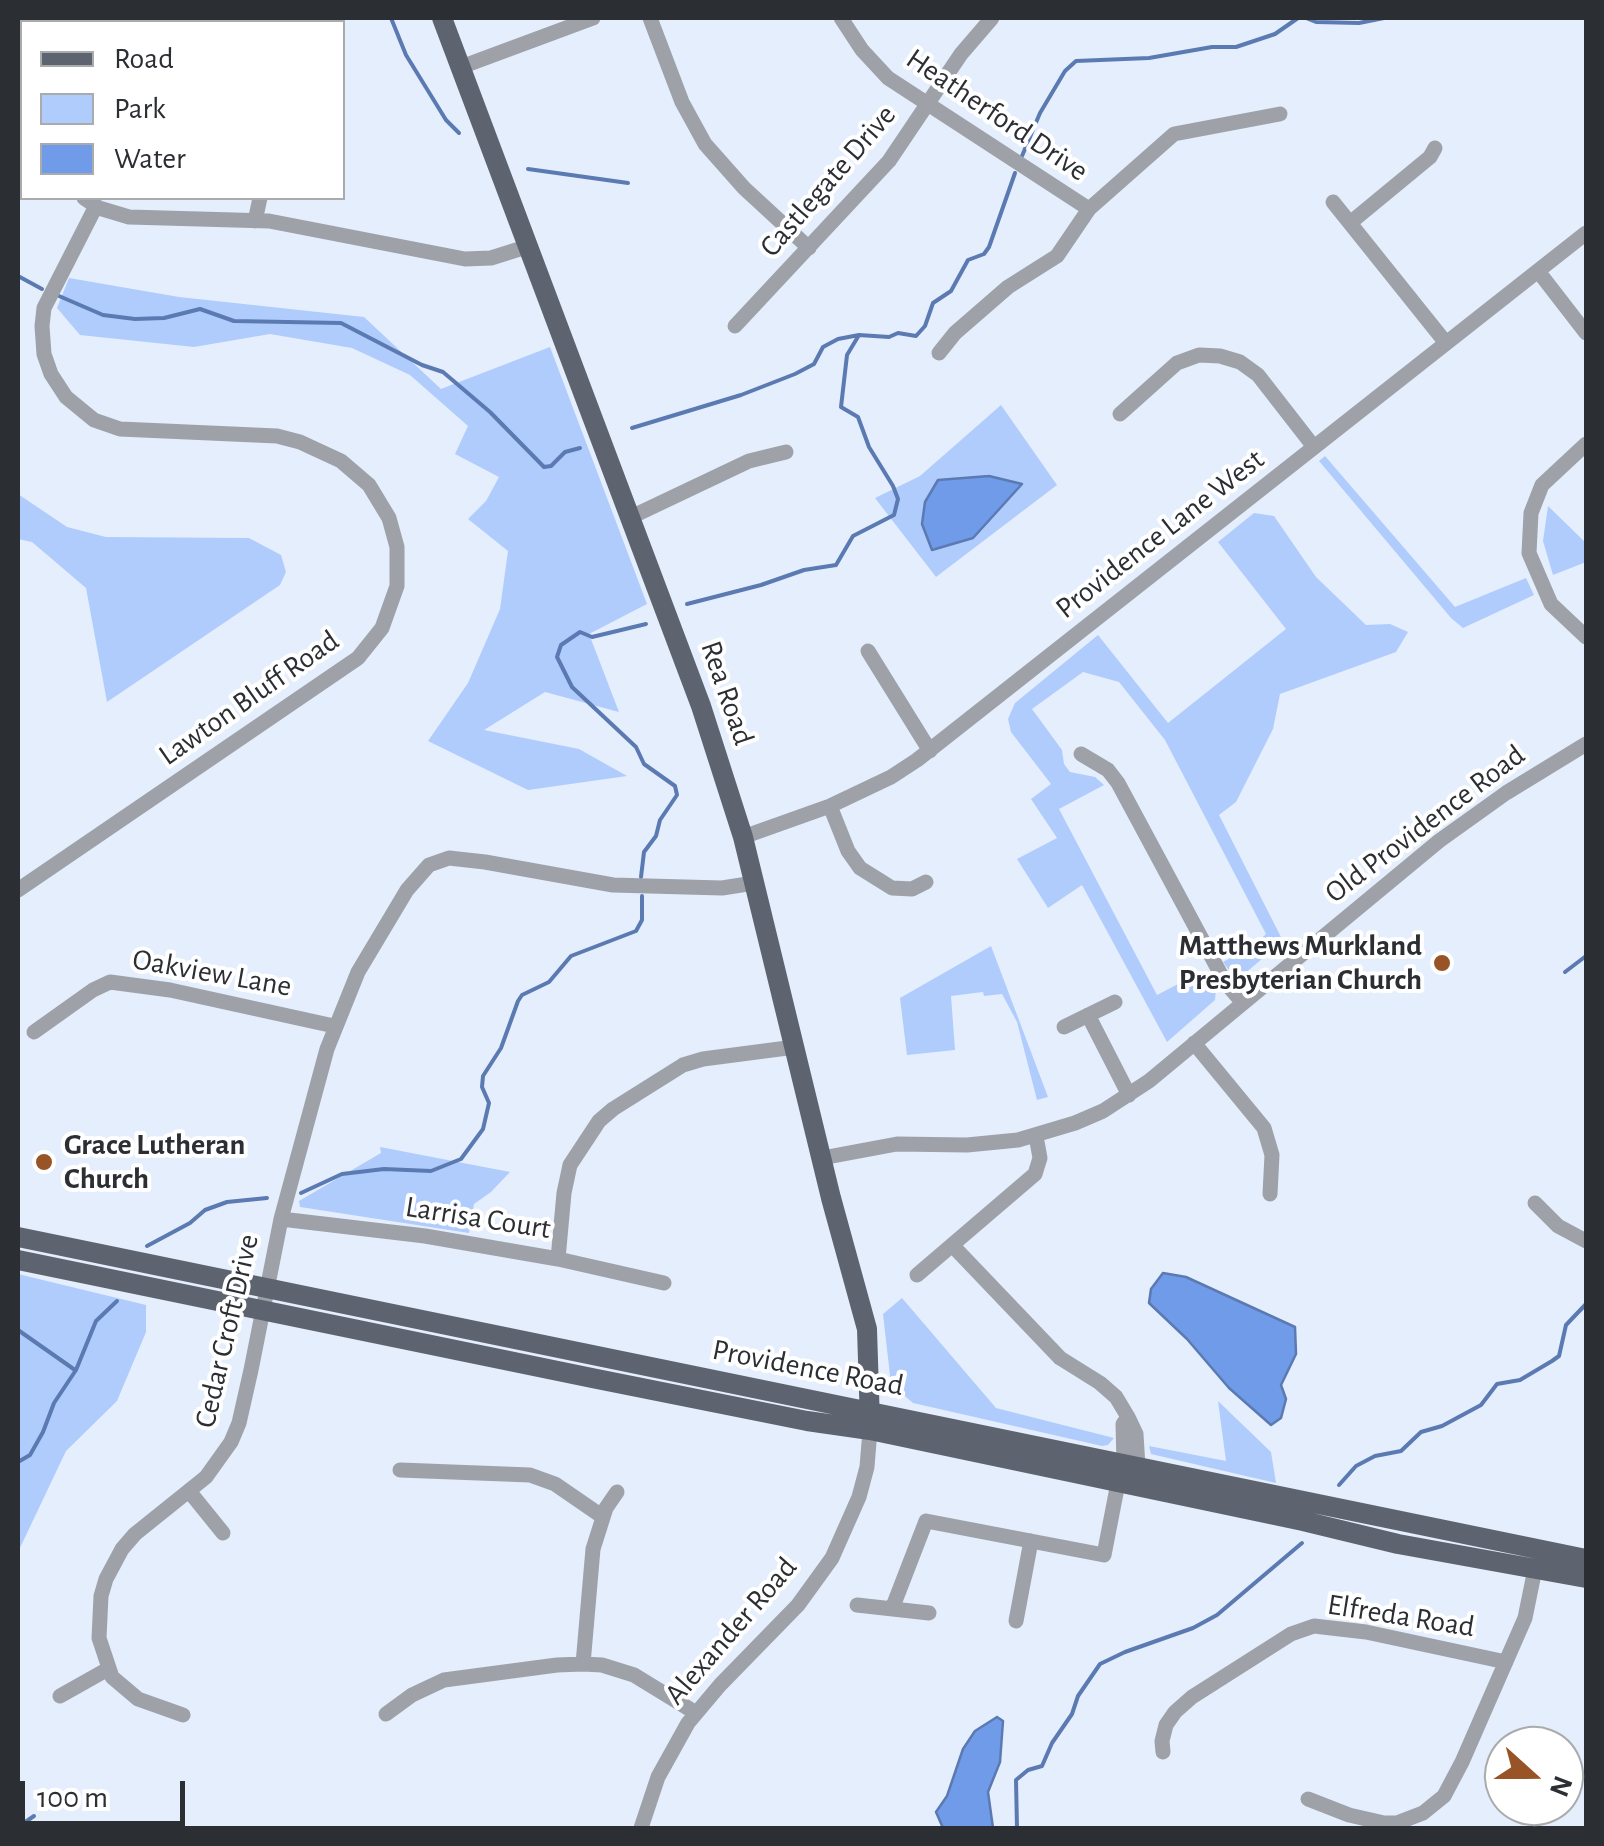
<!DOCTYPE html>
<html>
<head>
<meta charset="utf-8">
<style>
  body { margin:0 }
  #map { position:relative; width:1604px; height:1846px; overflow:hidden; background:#e5eefd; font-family:"Alegreya Sans",sans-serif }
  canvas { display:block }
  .frame { position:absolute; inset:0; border:20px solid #2b2e33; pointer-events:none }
  .legend { position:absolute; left:20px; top:20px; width:325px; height:180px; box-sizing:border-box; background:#fff; border:2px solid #aaabad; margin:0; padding:12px 18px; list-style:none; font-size:30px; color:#2b2e33 }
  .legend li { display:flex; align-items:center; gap:20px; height:50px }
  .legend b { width:50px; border:2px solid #aaabad }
  .north { position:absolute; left:1484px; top:1726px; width:100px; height:100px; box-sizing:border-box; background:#fff; border:2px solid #aaabad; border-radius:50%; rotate:111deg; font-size:28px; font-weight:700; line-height:40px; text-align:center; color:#2b2e33 }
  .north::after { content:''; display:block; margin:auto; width:35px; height:45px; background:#985427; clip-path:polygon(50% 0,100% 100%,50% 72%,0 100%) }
  .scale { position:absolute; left:20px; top:1781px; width:165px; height:45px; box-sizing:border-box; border:5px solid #2b2e33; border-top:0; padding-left:12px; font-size:30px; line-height:35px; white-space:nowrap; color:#2b2e33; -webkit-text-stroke:8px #fff; paint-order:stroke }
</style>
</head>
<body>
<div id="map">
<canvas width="1604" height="1846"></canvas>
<div class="frame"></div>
<ul class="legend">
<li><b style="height:12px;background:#5e646f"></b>Road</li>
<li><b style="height:28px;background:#b0ccfd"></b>Park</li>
<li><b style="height:28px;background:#709be9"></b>Water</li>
</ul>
<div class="north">N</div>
<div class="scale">100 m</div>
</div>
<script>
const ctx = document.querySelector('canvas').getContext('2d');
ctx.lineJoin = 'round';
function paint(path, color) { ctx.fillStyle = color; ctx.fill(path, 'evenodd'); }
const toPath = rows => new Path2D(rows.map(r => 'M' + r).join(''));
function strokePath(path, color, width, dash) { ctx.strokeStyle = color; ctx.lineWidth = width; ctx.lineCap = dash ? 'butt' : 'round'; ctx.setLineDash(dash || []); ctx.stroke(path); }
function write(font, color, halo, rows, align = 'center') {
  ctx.font = font + ' "Alegreya Sans",sans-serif'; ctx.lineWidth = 8; ctx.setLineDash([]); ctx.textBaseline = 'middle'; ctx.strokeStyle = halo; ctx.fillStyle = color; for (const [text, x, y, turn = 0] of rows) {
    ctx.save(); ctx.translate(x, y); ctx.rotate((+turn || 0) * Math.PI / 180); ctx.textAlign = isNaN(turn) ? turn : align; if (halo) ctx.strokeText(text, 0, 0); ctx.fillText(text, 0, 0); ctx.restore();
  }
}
paint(toPath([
  [69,278,179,297,364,317,441,389,550,347,647,604,589,634,619,712,545,692,484,730,579,749,627,776,528,790,428,741,468,683,500,609,508,551,468,519,486,501,499,477,455,454,468,426,410,375,352,348,270,334,194,347,80,335,57,308],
  [1001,405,1057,485,936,577,875,498,920,476],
  [1325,456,1455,607,1526,578,1534,595,1463,628,1451,618,1319,461],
  [18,494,67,527,106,537,249,538,281,555,286,572,280,585,107,702,86,588,32,542,18,539],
  [1548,506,1586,543,1586,562,1553,575,1543,541],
  [1254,513,1274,516,1316,577,1366,625,1390,624,1408,632,1396,652,1280,694,1273,729,1236,802,1219,815,1283,941,1243,975,1232,974,1223,962,1254,945,1266,934,1165,740,1119,682,1083,672,1032,709,1062,750,1064,764,1070,772,1095,777,1104,785,1059,809,1157,995,1203,971,1216,989,1215,1000,1167,1042,1082,885,1048,908,1017,859,1057,838,1031,799,1051,784,1011,732,1008,719,1015,703,1098,635,1168,723,1286,629,1218,542],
  [991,946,1048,1097,1037,1100,1017,1022,1002,994,984,996,983,992,951,996,955,1050,907,1055,900,998],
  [380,1147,510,1172,491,1192,474,1204,469,1233,300,1207,299,1201,381,1153],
  [18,1274,146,1305,146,1332,117,1401,66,1451,18,1552],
  [902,1298,996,1408,1114,1438,1108,1445,1102,1446,913,1403,891,1384,883,1314],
  [1218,1401,1271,1452,1276,1483,1151,1454,1149,1446,1226,1461]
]), '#b0ccfd');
const water = toPath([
  [989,476,1022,484,973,538,932,550,922,524,925,502,938,480,989,476],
  [1163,1273,1186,1277,1295,1327,1296,1354,1281,1385,1286,1399,1281,1418,1271,1425,1229,1388,1187,1339,1149,1303,1151,1289,1163,1273],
  [997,1717,1003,1721,1000,1762,988,1792,993,1828,943,1828,936,1812,947,1796,963,1749,975,1731,997,1717]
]);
paint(water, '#709be9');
strokePath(water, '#5b7ab2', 2.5);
strokePath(toPath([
  [391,18,406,55,446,120,459,133],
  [1306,18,1316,22,1359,23,1384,18],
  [1022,156,1040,113,1065,71,1076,61,1149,58,1212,47,1236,47,1275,34,1298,18],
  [528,169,628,183],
  [18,276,42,289],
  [59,296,103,315,135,319,164,318,200,309,234,321,341,323,422,365,443,372,490,412,544,467,551,466,565,452,580,448],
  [632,428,741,395,795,374,814,364,823,347,838,339,859,335,889,337,898,333,916,336,925,326,933,303,951,291,968,260,984,254,989,247,1015,173],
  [687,604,761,585,804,570,836,565,853,536,894,515,898,499,893,486,869,447,858,417,841,407,847,355,859,335],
  [641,877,644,852,656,836,660,820,677,795,675,786,644,764,636,747,572,687,557,657,561,645,580,632,592,637,646,624],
  [1565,972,1586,956],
  [301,1193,342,1174,384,1169,431,1171,461,1159,483,1129,489,1103,482,1087,483,1076,501,1048,518,1001,522,995,549,982,571,956,636,931,642,920,642,896],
  [147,1246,190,1223,205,1210,227,1202,267,1198],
  [18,1330,75,1370],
  [18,1462,30,1455,43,1432,54,1403,76,1370,96,1321,117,1301],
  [1339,1485,1356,1466,1375,1456,1401,1451,1421,1432,1442,1426,1481,1405,1497,1384,1520,1380,1552,1361,1559,1356,1566,1325,1586,1304],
  [18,1827,34,1816],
  [1017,1828,1016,1780,1028,1770,1042,1766,1052,1743,1072,1714,1078,1696,1100,1664,1125,1652,1193,1628,1217,1615,1302,1543]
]), '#5b7ab2', 4);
strokePath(toPath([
  [650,18,682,102,705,144,744,188,809,248],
  [841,18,862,50,888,78,1089,209],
  [72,22,74,18],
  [461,67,593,18],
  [18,116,22,110],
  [18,135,22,140],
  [84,198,99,208,129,217,269,221,465,259,491,258,529,246],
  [1333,202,1446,343],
  [255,221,260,198],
  [1350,223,1430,157,1435,148],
  [1538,271,1586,333],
  [735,326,889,161,961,54,992,18],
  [939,353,955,333,1008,287,1057,256,1089,209,1174,134,1280,114],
  [1120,414,1177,363,1199,355,1220,356,1240,362,1258,375,1314,447],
  [1586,444,1542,485,1531,513,1529,553,1551,604,1586,637],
  [631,517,749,461,786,452],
  [868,651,930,751],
  [1081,754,1108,770,1118,783,1225,982,1243,1003],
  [830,806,848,851,860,868,892,888,912,889,926,882],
  [743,837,830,806,891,777,917,760,1586,233],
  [18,890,358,658,382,628,397,586,397,547,389,518,369,485,341,461,300,442,277,436,120,429,94,420,66,397,51,374,44,354,42,326,44,308,96,206],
  [1088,1015,1129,1095],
  [1064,1027,1115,1002],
  [34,1032,93,990,110,982,170,990,334,1026],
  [1194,1043,1264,1128,1272,1155,1270,1194],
  [822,1158,897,1144,967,1145,1018,1140,1075,1123,1103,1111,1149,1081,1439,841,1506,793,1586,744],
  [1535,1203,1558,1226,1586,1241],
  [281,1219,425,1236,558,1259,664,1283],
  [952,1245,1060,1358,1100,1383,1116,1397,1128,1417],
  [558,1259,564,1193,570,1165,599,1121,613,1109,683,1065,703,1059,795,1047],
  [917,1275,1035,1174,1040,1158,1036,1136],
  [1124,1464,1123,1424,1128,1417,1136,1434,1138,1467],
  [400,1470,530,1475,555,1484,603,1517],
  [189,1491,223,1533],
  [857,1605,929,1613],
  [892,1609,926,1521,1104,1555,1118,1483],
  [1016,1621,1031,1541],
  [583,1664,593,1549,606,1508,617,1492],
  [60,1696,108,1669],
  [386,1714,412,1695,444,1680,557,1665,583,1664,602,1665,634,1675,696,1713],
  [183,1715,138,1699,112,1677,99,1638,101,1596,106,1579,122,1549,135,1534,206,1477,231,1442,239,1423,251,1370,281,1219,327,1049,358,972,407,890,429,865,449,858,485,862,613,885,722,888,754,883],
  [1163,1752,1162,1741,1166,1725,1175,1712,1192,1697,1291,1634,1314,1626,1366,1632,1506,1662],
  [1308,1799,1349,1815,1384,1823,1397,1823,1423,1813,1444,1796,1462,1762,1525,1618,1535,1569],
  [641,1828,658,1777,688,1723,720,1685,798,1605,832,1558,859,1497,867,1467,870,1430]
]), '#9ea2a8', 15);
strokePath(toPath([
  [442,18,701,706,743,837,831,1198,867,1329,870,1423],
  [18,1237,1586,1559],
  [18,1260,592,1378,807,1421,870,1430,1303,1521,1398,1544,1586,1578]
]), '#5e646f', 20);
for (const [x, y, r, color] of [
  [1442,963,10,"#985427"],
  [44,1162,10,"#985427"]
]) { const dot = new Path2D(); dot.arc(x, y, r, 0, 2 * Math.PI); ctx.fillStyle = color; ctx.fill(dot); strokePath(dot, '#fff', 4); }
write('30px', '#2b2e33', '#fff', [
  ["Heatherford Drive",997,115,34],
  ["Castlegate Drive",828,181,-49],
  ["Providence Lane West",1160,534,-38],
  ["Rea Road",727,693,71],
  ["Lawton Bluff Road",249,698,-35],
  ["Old Providence Road",1425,824,-37],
  ["Oakview Lane",212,973,10],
  ["Larrisa Court",478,1218,9],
  ["Cedar Croft Drive",227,1331,-77],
  ["Providence Road",808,1368,11],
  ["Elfreda Road",1401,1616,9],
  ["Alexander Road",731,1631,-49]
]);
write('bold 30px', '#2b2e33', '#fff', [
  ["Matthews Murkland",1422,946],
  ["Presbyterian Church",1422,980],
  ["Grace Lutheran",64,1145,"left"],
  ["Church",64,1179,"left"]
], 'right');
</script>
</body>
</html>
